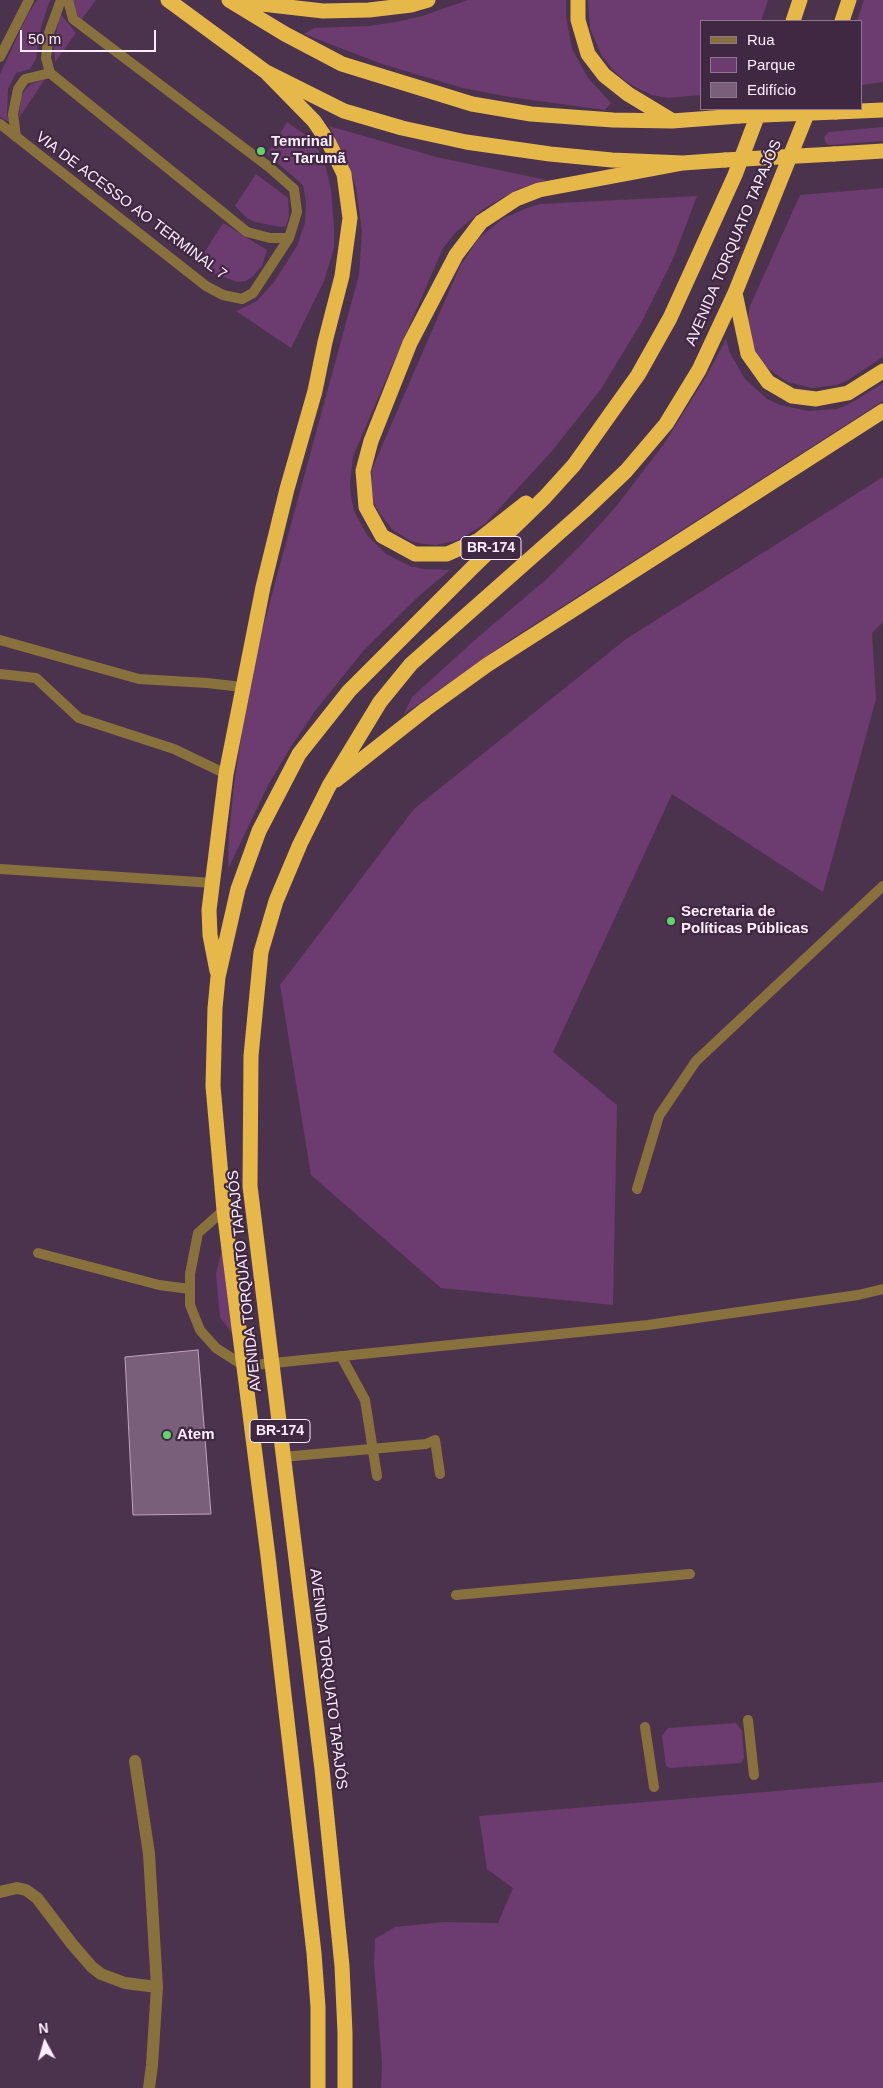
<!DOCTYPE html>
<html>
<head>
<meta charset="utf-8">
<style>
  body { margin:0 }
  #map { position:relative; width:883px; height:2088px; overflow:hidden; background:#4c334d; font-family:Helvetica,sans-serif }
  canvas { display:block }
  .legend { position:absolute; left:700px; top:20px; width:162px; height:90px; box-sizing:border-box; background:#412842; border:1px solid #8c778d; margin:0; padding:6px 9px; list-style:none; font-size:15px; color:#fdedfe }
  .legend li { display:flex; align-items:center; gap:10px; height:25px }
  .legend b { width:25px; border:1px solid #8c778d }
  .north { position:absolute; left:20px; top:2018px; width:50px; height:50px; -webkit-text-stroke:4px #412842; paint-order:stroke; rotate:354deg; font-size:14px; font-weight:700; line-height:20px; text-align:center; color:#fdedfe }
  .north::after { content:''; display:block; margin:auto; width:18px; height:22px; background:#fdedfe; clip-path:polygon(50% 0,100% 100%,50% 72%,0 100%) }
  .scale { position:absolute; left:20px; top:30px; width:136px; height:22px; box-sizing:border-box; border:2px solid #fdedfe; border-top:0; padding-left:6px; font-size:15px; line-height:18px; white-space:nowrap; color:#fdedfe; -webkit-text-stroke:4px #412842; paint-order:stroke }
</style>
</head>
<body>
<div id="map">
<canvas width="883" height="2088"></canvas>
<ul class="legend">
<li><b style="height:6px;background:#88713d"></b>Rua</li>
<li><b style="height:14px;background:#6c3b6f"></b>Parque</li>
<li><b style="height:14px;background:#7a5f7b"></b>Edifício</li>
</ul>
<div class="north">N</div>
<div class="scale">50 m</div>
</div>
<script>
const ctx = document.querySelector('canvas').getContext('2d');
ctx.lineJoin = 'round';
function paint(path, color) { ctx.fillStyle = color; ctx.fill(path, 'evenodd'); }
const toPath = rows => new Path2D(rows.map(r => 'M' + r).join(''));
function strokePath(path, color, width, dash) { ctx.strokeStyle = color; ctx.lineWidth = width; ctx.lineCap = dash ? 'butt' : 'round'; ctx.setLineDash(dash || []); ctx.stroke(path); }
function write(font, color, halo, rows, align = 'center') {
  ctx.font = font + ' Helvetica,sans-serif'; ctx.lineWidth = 4.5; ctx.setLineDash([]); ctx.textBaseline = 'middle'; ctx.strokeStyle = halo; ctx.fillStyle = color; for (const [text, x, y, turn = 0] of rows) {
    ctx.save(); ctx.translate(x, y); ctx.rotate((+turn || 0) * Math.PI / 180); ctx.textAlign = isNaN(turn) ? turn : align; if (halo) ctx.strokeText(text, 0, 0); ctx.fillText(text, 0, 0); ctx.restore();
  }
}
paint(toPath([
  [37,0,50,0,41,27,36,59,30,69,16,73,8,89,7,114,9,122,0,117,0,74,27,16],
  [73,0,96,0,81,20,75,12],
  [468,0,566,0,566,16,572,49,588,78,611,103,605,110,510,97,463,88,382,64,304,34,314,28,368,26,396,22,422,16],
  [588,0,768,0,761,21,702,21,702,95,668,98,652,95,637,88,624,80,612,69,602,56,590,29],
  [864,0,883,0,883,82,862,85,862,21,857,21],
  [60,13,76,33,55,62,54,45],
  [45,79,19,118,21,97,25,90,31,84],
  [287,122,304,134,318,149,326,168,331,189,334,228,334,248,324,281,291,348,236,311,257,301,274,282,297,246,305,223,306,202,303,185,267,154],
  [329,126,436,157,547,180,516,190,485,208,455,233,443,248,353,456,350,483,351,497,354,511,367,535,386,554,410,566,423,569,450,570,420,595,364,650,315,711,290,748,267,787,228,869,229,835,234,784,242,732,262,631,359,275,362,231,356,188,349,166],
  [883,127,883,141,829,145,826,143,824,137,829,132],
  [256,174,288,198,289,216,286,226,280,227,255,222,247,218,235,206],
  [883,188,883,357,848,380,837,385,812,388,787,382,766,367,758,356,752,345,748,319,750,306,800,195],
  [697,196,673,259,641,323,601,389,552,451,485,524,458,540,436,545,425,544,413,542,394,531,379,513,374,503,371,492,372,469,460,266,478,239,502,219,527,208,540,204],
  [223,223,267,250,262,266,253,276,246,281,237,282,208,271,199,261],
  [726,339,730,353,745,379,767,399,780,405,808,411,837,409,851,403,883,383,883,401,513,638,404,714,412,697,477,638,549,577,582,544,614,509,664,444,707,375],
  [883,477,883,622,872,633,876,699,823,892,672,794,553,1052,617,1105,613,1305,441,1288,311,1175,280,985,414,809,626,639],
  [228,1224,239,1343,220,1317,216,1274],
  [736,1723,742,1731,744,1758,741,1763,670,1768,666,1766,662,1736,668,1728],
  [883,1782,883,2088,381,2088,382,2063,374,1963,375,1939,395,1927,444,1922,498,1923,513,1888,487,1869,479,1816]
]), '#6c3b6f');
const building = toPath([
  [198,1350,211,1514,133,1515,125,1357,198,1350]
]);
paint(building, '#7a5f7b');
strokePath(building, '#c1a3c2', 1);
strokePath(toPath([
  [61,0,49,33,46,58,50,73,247,232,270,238,289,238],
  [0,57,29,0],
  [0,124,206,286,223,295,242,299,253,293,289,238,297,212,294,189,269,167,73,19,68,0],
  [16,137,13,114,18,89,25,79,50,73],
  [0,640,139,679,207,683,242,687],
  [0,674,36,678,79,718,174,749,226,774],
  [0,869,213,883],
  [637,1189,659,1116,696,1061,883,886],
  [224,1210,198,1233,190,1274,190,1305,200,1330,216,1348,244,1366,648,1325,858,1295,883,1289],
  [38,1253,159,1285,190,1289],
  [341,1356,365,1400,377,1476],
  [283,1457,426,1444,435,1440,440,1474],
  [456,1595,690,1574],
  [748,1720,754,1775],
  [645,1727,654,1787]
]), '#88713d', 10);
strokePath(toPath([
  [135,1761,149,1854,157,1987,152,2065,149,2088],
  [0,1892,17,1888,26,1890,37,1898,72,1944,92,1967,101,1974,125,1983,157,1987]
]), '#88713d', 12);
strokePath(toPath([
  [168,0,266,72,344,111,402,128,466,142,550,154,612,160,683,163,725,160],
  [229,0,285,34,342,64,472,104,531,114,613,120,672,121,739,116],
  [578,0,578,20,588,54,604,75,628,94,671,120],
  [236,1,323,11,369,10,411,5,428,0],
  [793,21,800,0],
  [842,21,849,0],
  [836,112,883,110],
  [834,154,883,151],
  [735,293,748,354,768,382,792,396,816,399,848,393,883,371],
  [526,503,479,540,447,554,415,554,382,536,366,507,363,471,371,441,410,343,456,255,481,222,516,199,539,190,683,163],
  [336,780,426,709,487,665,883,411],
  [217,971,210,935,209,910,226,774,263,587,287,489,315,391,325,342,342,276,350,218,344,174,329,143,314,121,266,72],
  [318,2088,318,2007,314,1953,268,1556,224,1210,213,1086,215,1008,218,977,238,889,259,831,299,754,349,691,471,569,545,497,574,465,638,375,670,318,735,175,760,109],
  [345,2088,345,2033,342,1966,322,1769,250,1186,251,1056,261,952,276,901,300,844,329,786,380,702,411,664,585,510,626,471,666,424,699,370,735,293,809,109]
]), '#e6b84a', 15);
strokePath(toPath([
  [739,116,836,112],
  [725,160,834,154]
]), '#e6b84a', 15);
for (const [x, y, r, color] of [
  [261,151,5,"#5fd56b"],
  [671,921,5,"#5fd56b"],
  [167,1435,5,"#5fd56b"]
]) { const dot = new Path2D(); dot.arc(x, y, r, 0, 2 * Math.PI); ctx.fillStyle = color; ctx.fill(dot); strokePath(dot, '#412842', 2); }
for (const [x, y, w] of [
  [491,548,60],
  [280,1431,60]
]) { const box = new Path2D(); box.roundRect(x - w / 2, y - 11.5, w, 23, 4); ctx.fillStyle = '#412842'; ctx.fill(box); strokePath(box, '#fdedfe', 1); }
write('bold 14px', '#fdedfe', null, [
  ["BR-174",491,548],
  ["BR-174",280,1431]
]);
write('bold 15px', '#fdedfe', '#412842', [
  ["Temrinal",271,142],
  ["7 - Tarumã",271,159],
  ["Secretaria de",681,912],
  ["Políticas Públicas",681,929],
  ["Atem",177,1435]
], 'left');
write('15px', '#fdedfe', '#412842', [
  ["VIA DE ACESSO AO TERMINAL 7",131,206,37],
  ["AVENIDA TORQUATO TAPAJÓS",734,243,-67],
  ["AVENIDA TORQUATO TAPAJÓS",245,1281,-96],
  ["AVENIDA TORQUATO TAPAJÓS",328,1679,83]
]);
</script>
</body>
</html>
